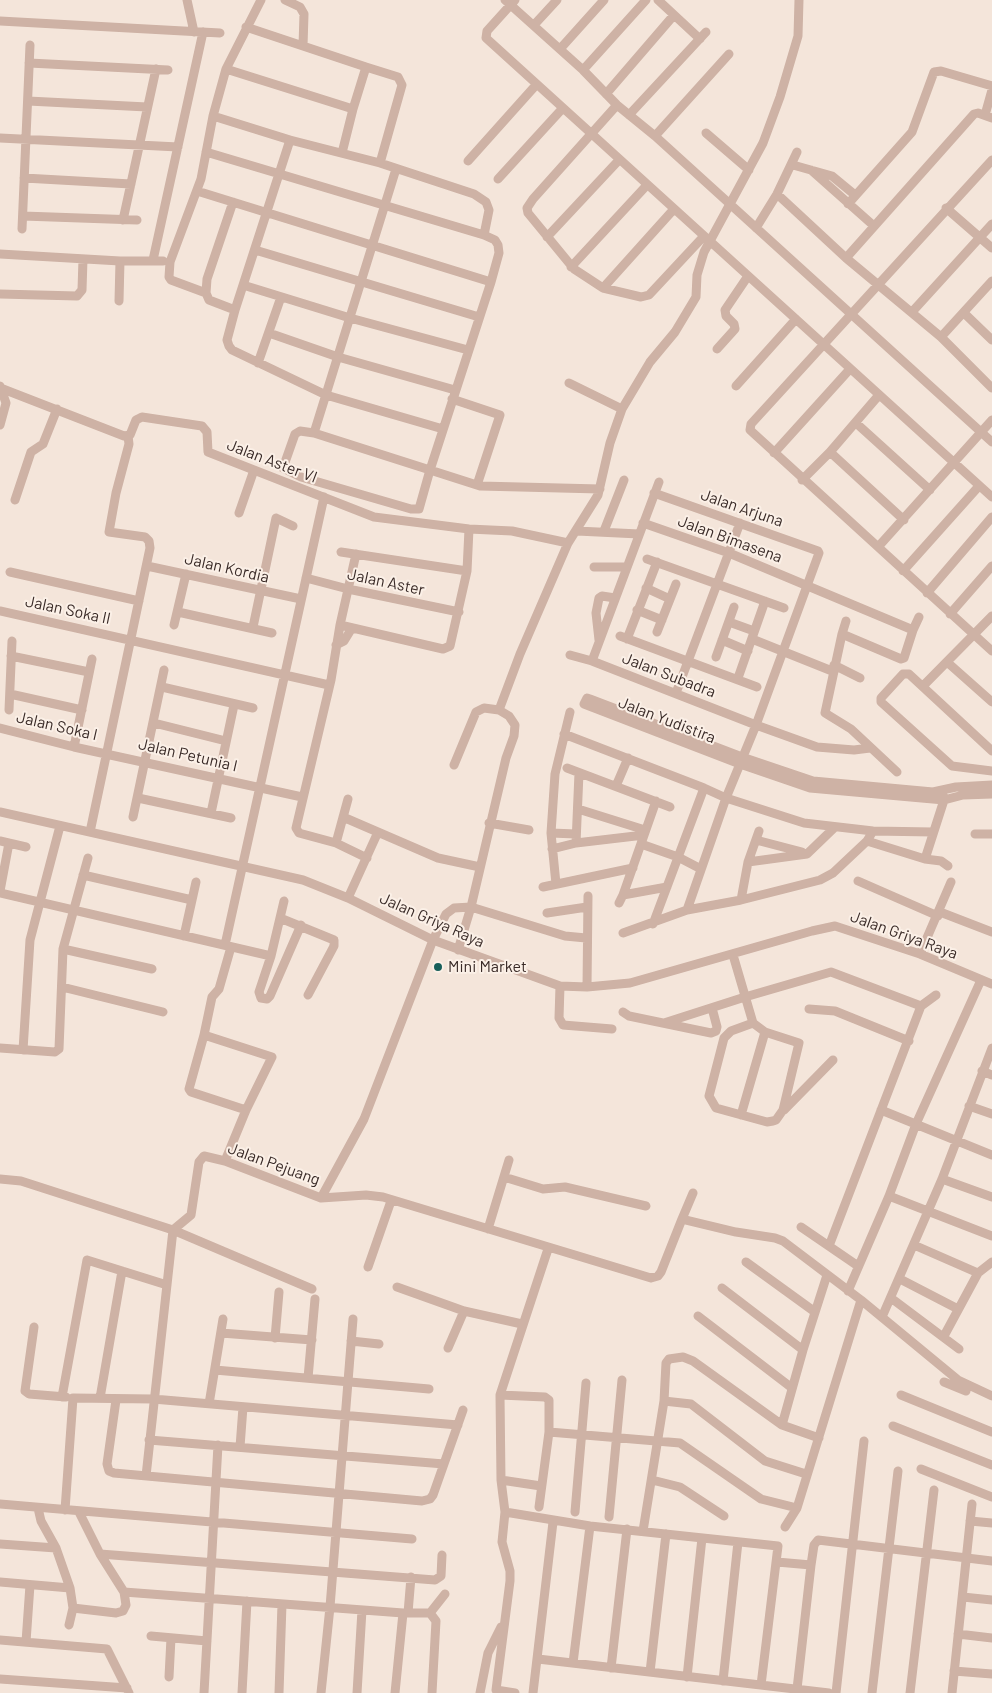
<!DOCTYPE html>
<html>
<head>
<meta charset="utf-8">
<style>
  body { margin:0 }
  canvas { display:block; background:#f4e5da }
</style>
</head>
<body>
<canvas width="992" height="1693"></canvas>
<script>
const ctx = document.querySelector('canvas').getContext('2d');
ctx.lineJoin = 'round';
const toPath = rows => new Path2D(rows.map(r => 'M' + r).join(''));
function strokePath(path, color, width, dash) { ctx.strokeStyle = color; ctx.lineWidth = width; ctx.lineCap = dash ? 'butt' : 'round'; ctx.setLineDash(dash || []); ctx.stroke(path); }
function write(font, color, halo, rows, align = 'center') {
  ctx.font = font + ' Barlow,sans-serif'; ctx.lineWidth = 4; ctx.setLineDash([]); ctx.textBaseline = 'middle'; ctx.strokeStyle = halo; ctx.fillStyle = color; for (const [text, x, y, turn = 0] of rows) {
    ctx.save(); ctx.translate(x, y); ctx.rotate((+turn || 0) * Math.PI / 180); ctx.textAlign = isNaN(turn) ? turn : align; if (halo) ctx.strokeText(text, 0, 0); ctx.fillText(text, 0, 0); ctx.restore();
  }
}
strokePath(toPath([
  [187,0,194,32],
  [285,0,300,7,304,14,303,46],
  [505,0,583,70,617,105,655,136,992,442],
  [515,0,487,31,486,38,992,497],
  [658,0,700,39],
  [0,21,220,33],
  [534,25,557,0],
  [560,49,604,0],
  [29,63,168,70],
  [366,67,398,77,402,85,380,163],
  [226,69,353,109,366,67,246,27],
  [583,70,646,0],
  [606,94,674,15],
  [28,101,147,107],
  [617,105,533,199,527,208,528,213,574,269,603,288,641,297,649,295,704,236],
  [629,115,706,32],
  [985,115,992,90],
  [213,116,290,140,380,163,474,194,486,202,489,210,484,235],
  [706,133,749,170],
  [655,136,729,54],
  [0,138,178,147],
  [290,140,235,310,227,340,229,346,232,350,326,395,443,429],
  [206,152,484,235,495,240,498,245,499,253,491,282,430,470,419,509,411,509,301,477,283,468,295,434,300,431,314,433,430,470,480,486,600,489],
  [342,153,353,109],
  [992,160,751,424,750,430,992,651],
  [468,161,536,85],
  [793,165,832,176,855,195],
  [811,170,874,226],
  [24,178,131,184],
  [498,179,562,109],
  [197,191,491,282],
  [777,194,846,258,941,337,992,388],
  [233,202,207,279,206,293,209,300,235,310],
  [848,204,912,132,934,72,941,71,992,86],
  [946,208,992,248],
  [23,216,137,220],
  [123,220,156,69],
  [756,228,777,194,797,152],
  [22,229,30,45],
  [547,237,619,160],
  [255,250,479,317],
  [0,254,120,261,163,261],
  [846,258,974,114,978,113,992,118],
  [153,260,203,32],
  [571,267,647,185],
  [243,285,350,318,468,350],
  [603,288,674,209],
  [206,293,171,280,169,277,170,262,201,179,213,116,226,69,261,0],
  [0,294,77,296,82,290,83,259],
  [119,301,120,261],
  [912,312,992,224],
  [964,313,992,340],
  [269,333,338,357,455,390],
  [941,337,992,281],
  [717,349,735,329,734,324,726,316,725,310,748,276],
  [258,363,281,297],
  [569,383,622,409],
  [0,386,6,403,0,425],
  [736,386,796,319],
  [3,389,124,436,130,435,136,420,142,417,202,426,207,432,208,452,374,517,469,529,512,531,568,543],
  [452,399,500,415,477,485],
  [856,423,930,490],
  [314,433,396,169],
  [830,452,904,520],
  [774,453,850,369],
  [802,480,830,452,879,395],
  [654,493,818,551,819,553,756,725,726,798,687,910],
  [15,500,31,452,43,444,57,409],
  [239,513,254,470],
  [643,523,729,553,913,630,919,617],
  [577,531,639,534],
  [604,531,624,480],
  [878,547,992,420],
  [341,552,467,571],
  [356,554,340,625,331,680,296,828,299,833,336,843,367,858],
  [647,559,784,608],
  [147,566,301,599],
  [594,567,627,567],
  [903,571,979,486],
  [10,572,139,601],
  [306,578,348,589,459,612],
  [646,588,670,599],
  [927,593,992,517],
  [637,610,662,620],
  [0,611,329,685],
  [178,612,272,633],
  [950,614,992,566],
  [846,621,842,634,901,659,904,658,913,630],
  [729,622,754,631],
  [174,625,186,574],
  [340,625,443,649,450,646,467,571,469,529],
  [253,627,276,518,293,526],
  [657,632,676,584],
  [842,634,825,713,851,729,897,772],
  [620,636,757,687],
  [627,639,657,562],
  [752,639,832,671],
  [599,640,596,613,599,598,602,596,615,598],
  [722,640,748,651],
  [336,645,344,641,352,628],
  [570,655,592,661,756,725,817,747,854,750,870,748],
  [11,656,89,672],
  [716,657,734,607],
  [592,661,659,482],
  [947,662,992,702],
  [834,665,860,678],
  [738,678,765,601],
  [923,686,992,616],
  [162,687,253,708],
  [676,693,740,523],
  [10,694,82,710],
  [9,710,12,641],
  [154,723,226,741],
  [0,728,74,747,302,797],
  [564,734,704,788,726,798,804,823,873,831,933,832],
  [74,747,92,659],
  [992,751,909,674,903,674,881,698,881,702,952,766,992,771],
  [454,765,476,712,484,708,499,710],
  [567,768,670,807],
  [992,785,956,787,933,792,813,781,742,757,590,699,587,698,584,704,740,764,810,788,944,800,963,795,992,794],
  [616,786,628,758],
  [138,798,231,818],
  [578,809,645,830],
  [0,812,303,880,348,898,433,940,560,986,587,987,630,983,812,931,835,926,920,954,992,984],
  [211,813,234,705],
  [133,817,164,670],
  [343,817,438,858,480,867],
  [489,823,529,830],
  [90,832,150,548,149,541,145,537,109,532,116,493,129,444,128,436],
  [551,833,576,834],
  [975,834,992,834],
  [756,840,802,852],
  [0,841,26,847],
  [867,841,925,859,941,861,948,866],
  [336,843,348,799],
  [576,843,579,773],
  [641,844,678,857,701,869],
  [552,849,576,843,644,835],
  [925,859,944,800,943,795],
  [748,862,807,854,835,827],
  [83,875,192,900],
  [858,881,938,916],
  [556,884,551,833,555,774,570,712],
  [543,887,633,868],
  [0,891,9,843],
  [0,893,271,956],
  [623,895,656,801],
  [348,898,378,832],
  [741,900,748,862,759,831],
  [284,901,271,956,259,992,261,998,267,999,270,996,301,925],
  [619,903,623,895,667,887],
  [940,912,992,932],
  [547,913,587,907],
  [280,918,334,940,334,946,308,995],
  [653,924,704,788],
  [623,933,687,910,741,900,820,880,833,873,867,841,873,831],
  [184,936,196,882],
  [225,945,324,497],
  [231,947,219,989,212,997,204,1035,189,1089,191,1092,246,1110],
  [63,949,152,969],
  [458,950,471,907,506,758,514,736,515,725,509,716,499,710,520,654,568,543,598,495,610,443,622,409,650,362,675,332,696,297,697,275,704,252,763,143,780,97,798,36,799,0],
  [920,954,951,882],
  [733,955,753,1023,765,1032,799,1043,783,1110,776,1120,773,1121,767,1122,716,1108,709,1096,724,1038,731,1031,753,1023],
  [560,986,559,1018,563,1025,612,1029],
  [62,987,163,1012],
  [587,987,588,896],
  [809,1009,835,1011,909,1041],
  [623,1012,629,1016,711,1033,716,1031,717,1027,712,1008],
  [664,1023,745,997,831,972,921,1006],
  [204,1035,272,1057,246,1110,225,1161],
  [0,1048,55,1052,59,1049,63,949,88,858],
  [23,1050,30,940,60,826],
  [982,1071,992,1075],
  [969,1106,992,1114],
  [784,1110,833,1060],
  [881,1110,992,1155],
  [741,1115,765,1032],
  [504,1177,543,1189,565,1187,646,1206],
  [0,1179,21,1181,173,1230,191,1215,199,1162,204,1156,225,1161,321,1198,366,1195,383,1197,651,1278,658,1276,661,1272,682,1219,736,1232,775,1238,783,1241,861,1300,958,1380,992,1396],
  [942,1179,992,1197],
  [889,1196,992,1236],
  [321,1198,364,1119,433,940,446,914,454,908,471,907,565,936,586,938],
  [682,1219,693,1193],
  [801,1227,858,1266],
  [488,1229,509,1160],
  [914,1245,978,1273],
  [829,1246,921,1006,936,995],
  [746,1262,815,1312],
  [368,1267,391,1201],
  [900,1279,958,1309],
  [397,1287,464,1311,522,1324],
  [722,1288,803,1350],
  [848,1291,889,1196,916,1124,981,980],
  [891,1298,959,1349],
  [698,1316,792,1388],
  [882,1317,942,1179,992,1048],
  [34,1327,25,1391,29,1394,66,1397],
  [221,1333,312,1340],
  [944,1336,978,1273,992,1262],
  [275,1338,279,1292],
  [351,1341,379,1344],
  [448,1348,464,1311],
  [215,1370,429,1389],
  [308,1378,315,1299],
  [944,1382,966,1391],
  [500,1395,545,1397,549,1400,549,1432,539,1507],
  [901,1395,992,1432],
  [62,1397,87,1260,167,1285],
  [100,1398,122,1271],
  [116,1400,107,1464,109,1471,114,1473,422,1501,430,1499,433,1495,463,1410],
  [664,1401,691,1404,765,1461,806,1474],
  [209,1404,223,1319],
  [782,1425,803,1350,827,1275],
  [893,1426,992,1465],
  [549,1432,680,1443,761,1499,797,1508],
  [149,1440,444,1464],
  [240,1447,243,1407],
  [921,1469,992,1497],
  [146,1476,173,1230,312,1289],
  [501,1480,541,1486],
  [652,1480,680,1487,724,1516],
  [0,1504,412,1539],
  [38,1508,41,1521,56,1548,70,1588,73,1608,69,1625],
  [65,1510,73,1398,153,1399,458,1425],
  [79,1512,100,1554,124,1592,403,1613,430,1613,436,1621,432,1693],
  [505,1512,590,1526,778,1546,761,1685],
  [575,1512,586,1383],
  [609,1517,622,1380],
  [970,1521,992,1523],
  [785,1527,797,1508,861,1300],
  [643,1531,664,1401,666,1363,669,1359,683,1357,693,1361,782,1425,819,1438],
  [0,1544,56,1548],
  [100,1554,435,1580,441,1576,442,1555],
  [777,1562,811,1565],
  [0,1582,70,1588],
  [963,1597,992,1600],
  [73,1608,116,1613,123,1611,126,1605,124,1592],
  [408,1613,411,1577],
  [430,1613,445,1594],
  [958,1634,992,1638],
  [151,1636,207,1641],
  [0,1640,107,1649,129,1693],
  [26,1642,30,1585],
  [538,1659,829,1693],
  [573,1663,590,1526],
  [611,1668,627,1529],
  [954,1671,992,1674],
  [650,1672,666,1534],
  [169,1677,171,1638],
  [687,1677,702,1538],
  [0,1679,127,1688],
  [723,1681,738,1542],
  [797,1689,811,1565,814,1545,818,1540,992,1561],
  [204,1693,218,1445],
  [242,1693,247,1601],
  [279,1693,282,1604],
  [321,1693,330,1607,353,1319],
  [357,1693,362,1610],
  [395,1693,403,1613],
  [480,1693,488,1653,501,1627],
  [515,1693,496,1690,510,1581,510,1571,502,1542,505,1512,501,1480,500,1395,548,1249],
  [533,1693,553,1522],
  [836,1693,864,1441],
  [872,1693,898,1471],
  [910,1693,934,1490],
  [952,1693,972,1504]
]), '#ceb2a5', 9);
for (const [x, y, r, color] of [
  [438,967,5,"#185f5a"]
]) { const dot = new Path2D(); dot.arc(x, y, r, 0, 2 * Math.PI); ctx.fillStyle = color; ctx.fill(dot); strokePath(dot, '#fbf0e7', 2); }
write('16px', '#392a27', '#fbf0e7', [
  ["Jalan Aster VI",272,461,21],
  ["Jalan Arjuna",742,508,19],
  ["Jalan Bimasena",730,539,20],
  ["Jalan Kordia",227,568,13],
  ["Jalan Aster",386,582,12],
  ["Jalan Soka II",68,610,12],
  ["Jalan Subadra",669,675,21],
  ["Jalan Yudistira",667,720,21],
  ["Jalan Soka I",57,726,13],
  ["Jalan Petunia I",188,755,13],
  ["Jalan Griya Raya",432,920,24],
  ["Jalan Griya Raya",904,935,20],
  ["Jalan Pejuang",274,1164,20]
]);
write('16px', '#392a27', '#fbf0e7', [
  ["Mini Market",448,967]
], 'left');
</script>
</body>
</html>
